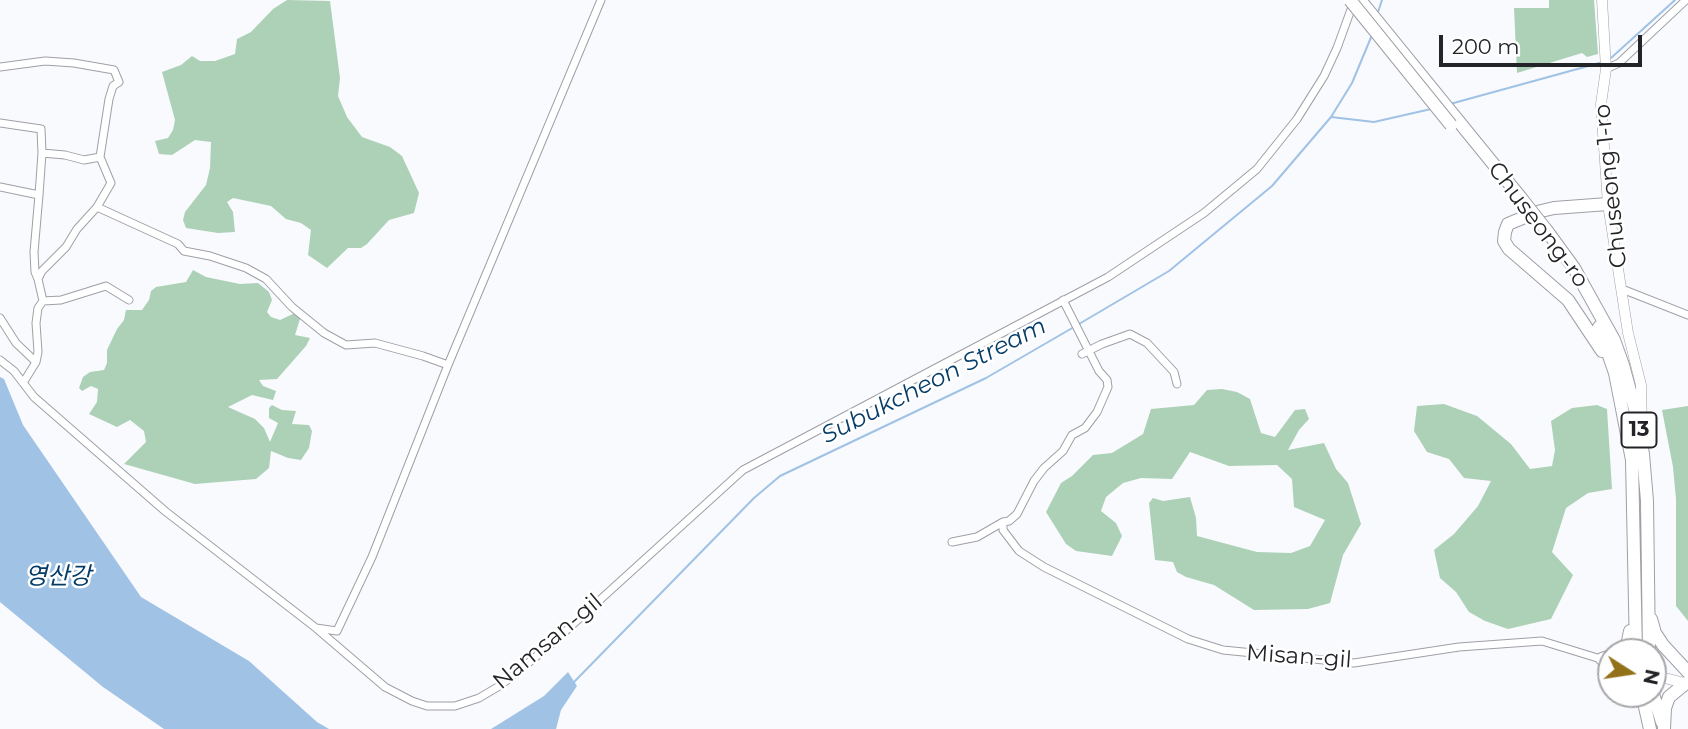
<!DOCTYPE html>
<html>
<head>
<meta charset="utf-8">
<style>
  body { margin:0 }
  #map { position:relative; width:1688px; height:729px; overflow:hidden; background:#f9fafe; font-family:Montserrat,sans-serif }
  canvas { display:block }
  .north { position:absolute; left:1597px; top:638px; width:70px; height:70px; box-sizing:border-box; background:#fff; border:2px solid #a7a7a9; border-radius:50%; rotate:102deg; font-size:19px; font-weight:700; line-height:28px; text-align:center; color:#232427 }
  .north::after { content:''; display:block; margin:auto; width:24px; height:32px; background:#937119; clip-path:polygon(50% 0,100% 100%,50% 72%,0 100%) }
  .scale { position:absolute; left:1439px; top:35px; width:203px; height:32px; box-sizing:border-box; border:4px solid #232427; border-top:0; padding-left:9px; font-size:21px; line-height:24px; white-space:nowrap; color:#232427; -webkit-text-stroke:5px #fff; paint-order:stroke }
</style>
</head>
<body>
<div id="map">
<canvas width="1688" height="729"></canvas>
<div class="north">N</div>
<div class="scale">200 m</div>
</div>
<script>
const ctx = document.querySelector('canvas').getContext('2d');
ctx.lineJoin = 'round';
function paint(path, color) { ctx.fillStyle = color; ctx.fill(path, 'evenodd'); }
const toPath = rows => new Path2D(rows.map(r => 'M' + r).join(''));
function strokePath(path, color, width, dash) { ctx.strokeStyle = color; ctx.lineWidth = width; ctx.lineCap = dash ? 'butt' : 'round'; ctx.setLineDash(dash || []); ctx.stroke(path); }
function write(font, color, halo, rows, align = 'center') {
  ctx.font = font + ' Montserrat,"Noto Sans KR",sans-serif'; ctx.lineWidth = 5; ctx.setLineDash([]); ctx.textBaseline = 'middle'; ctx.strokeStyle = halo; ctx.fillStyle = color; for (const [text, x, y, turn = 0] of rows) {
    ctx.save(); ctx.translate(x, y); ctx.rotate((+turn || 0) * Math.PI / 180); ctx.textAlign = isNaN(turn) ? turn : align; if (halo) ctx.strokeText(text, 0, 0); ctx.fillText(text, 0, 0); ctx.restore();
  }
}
paint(toPath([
  [287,0,330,1,340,78,338,96,347,117,362,137,390,147,402,156,419,193,414,213,389,220,367,244,361,248,348,248,327,268,308,255,311,230,301,223,286,219,271,206,233,198,227,202,233,212,235,232,218,233,186,228,183,220,185,212,206,185,210,168,211,142,195,140,172,155,159,154,155,141,168,138,173,130,175,120,162,72,181,65,192,56,200,61,215,61,235,54,237,39,251,32,273,9],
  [1549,0,1594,0,1598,54,1587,57,1582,53,1517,73,1514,8,1549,8],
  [193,270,206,277,240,284,258,283,269,292,272,300,267,312,271,317,280,320,295,313,300,319,295,335,310,338,306,346,277,379,259,380,263,386,276,391,273,400,252,395,228,407,255,419,264,428,270,442,278,423,269,418,269,408,272,405,282,410,296,411,292,424,309,425,312,431,309,448,301,460,288,458,271,451,269,468,256,479,195,484,124,464,146,442,144,431,130,420,117,427,89,414,97,402,98,389,91,386,82,391,79,388,83,377,90,372,104,370,107,363,107,350,117,329,124,320,126,310,142,310,149,300,151,291,156,287,186,282],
  [1222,389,1237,392,1250,399,1261,433,1275,437,1295,410,1305,409,1309,419,1299,430,1288,450,1324,443,1336,469,1348,483,1361,524,1343,555,1330,603,1308,609,1254,610,1214,585,1186,577,1177,572,1173,562,1155,560,1149,503,1153,498,1163,501,1190,497,1196,518,1197,536,1257,552,1291,553,1310,546,1325,520,1294,507,1292,479,1277,465,1229,466,1190,452,1172,479,1141,478,1123,483,1106,497,1101,511,1116,523,1122,536,1112,556,1076,551,1066,544,1046,512,1061,483,1072,476,1093,455,1112,453,1143,434,1151,409,1194,405,1207,390],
  [1444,404,1477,416,1511,444,1530,469,1552,466,1555,450,1551,421,1572,408,1597,405,1607,409,1612,489,1588,493,1566,508,1552,552,1573,575,1551,619,1508,629,1485,621,1469,612,1456,592,1440,578,1434,550,1454,534,1478,506,1491,481,1464,478,1449,459,1427,452,1414,431,1417,406],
  [1688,406,1688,621,1676,606,1676,499,1673,467,1662,410]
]), '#acd1b7');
paint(toPath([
  [0,377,4,379,23,425,141,597,249,661,317,722,329,729,164,729,103,687,0,602],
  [568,672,577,686,561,710,556,729,491,729,544,696]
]), '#9fc2e5');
strokePath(toPath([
  [1378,12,1382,0],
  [1611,58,1675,0],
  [1450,104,1603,62],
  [1331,117,1374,122,1431,109],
  [1079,324,1169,271,1272,186,1331,117,1352,83,1372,35],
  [574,682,754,498,780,476,986,378,1074,327]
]), '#9fc2e5', 2);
const minor = toPath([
  [0,67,45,61,74,63,114,70,119,82,113,86,109,99,100,157,111,183,97,207,77,229,66,247,42,271,38,279,43,301,38,308,36,323,38,352,36,362],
  [1606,69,1619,63,1686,0],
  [0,123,41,129,42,153,39,195,0,187],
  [42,153,65,155,84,160,100,157],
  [97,207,178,244,184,251,210,256,246,268,266,279,292,307,324,333,346,345,375,343,423,356,448,365],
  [38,279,35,272,34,252,39,195],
  [1622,289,1688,315],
  [43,301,61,300,106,286,129,300],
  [0,318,16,343,36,362,23,383],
  [1082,354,1102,344,1130,334,1147,343,1174,372,1177,384],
  [0,360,14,371,34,397,165,511,316,628,337,631,372,557,448,365,601,0],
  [1003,522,1003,530,1019,551,1044,567,1188,639,1223,650,1354,663,1459,647,1542,641,1604,660],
  [952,542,977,537,1003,522,1009,521,1017,514,1034,481,1044,468,1063,451,1072,435,1085,428,1097,412,1108,387,1107,380,1099,371,1063,300],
  [316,628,385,687,412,701,427,706,455,706,479,698,501,685,548,647,743,470,1108,277,1204,213,1257,169,1297,119,1324,76,1337,48,1353,4]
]);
const tertiary = toPath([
  [1602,0,1606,69,1601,104,1608,204,1628,333,1641,385,1642,426],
  [1653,675,1688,684]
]);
const primary = toPath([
  [1360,0,1521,198],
  [1547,231,1574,268,1614,340,1623,365,1635,409,1643,454,1647,501,1649,652],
  [1599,327,1615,373,1632,460,1636,652],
  [1602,351,1568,300,1509,249,1504,241,1505,232,1508,224,1537,212,1554,208,1608,204],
  [1651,619,1655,633,1663,645,1688,672],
  [1620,652,1627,646,1630,631],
  [1602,659,1611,656],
  [1642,694,1650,729],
  [1653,694,1662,722],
  [1664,729,1665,708,1669,697,1686,683]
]);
strokePath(minor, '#9ea0a7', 9);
strokePath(tertiary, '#9ea0a7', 11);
strokePath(primary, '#9ea0a7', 14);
strokePath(minor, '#fff', 7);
strokePath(tertiary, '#fff', 10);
strokePath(primary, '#fff', 12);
const primaryBridge = toPath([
  [1350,0,1451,125],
  [1521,198,1547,231]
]);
strokePath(primaryBridge, '#9ea0a7', 14, []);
strokePath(primaryBridge, '#fff', 12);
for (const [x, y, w] of [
  [1639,430,35]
]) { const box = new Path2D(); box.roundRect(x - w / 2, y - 17.5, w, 35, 5); ctx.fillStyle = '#fff'; ctx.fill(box); strokePath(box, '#232427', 2); }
write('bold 21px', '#232427', null, [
  ["13",1639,430]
]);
write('23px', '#232427', '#fff', [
  ["Chuseong 1-ro",1611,186,-96],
  ["Chuseong-ro",1538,225,53],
  ["Namsan-gil",548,642,-40],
  ["Misan-gil",1299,657,4]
]);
write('italic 24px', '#053d69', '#fff', [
  ["Subukcheon Stream",934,381,-27],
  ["영산강",58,577]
]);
</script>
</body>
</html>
